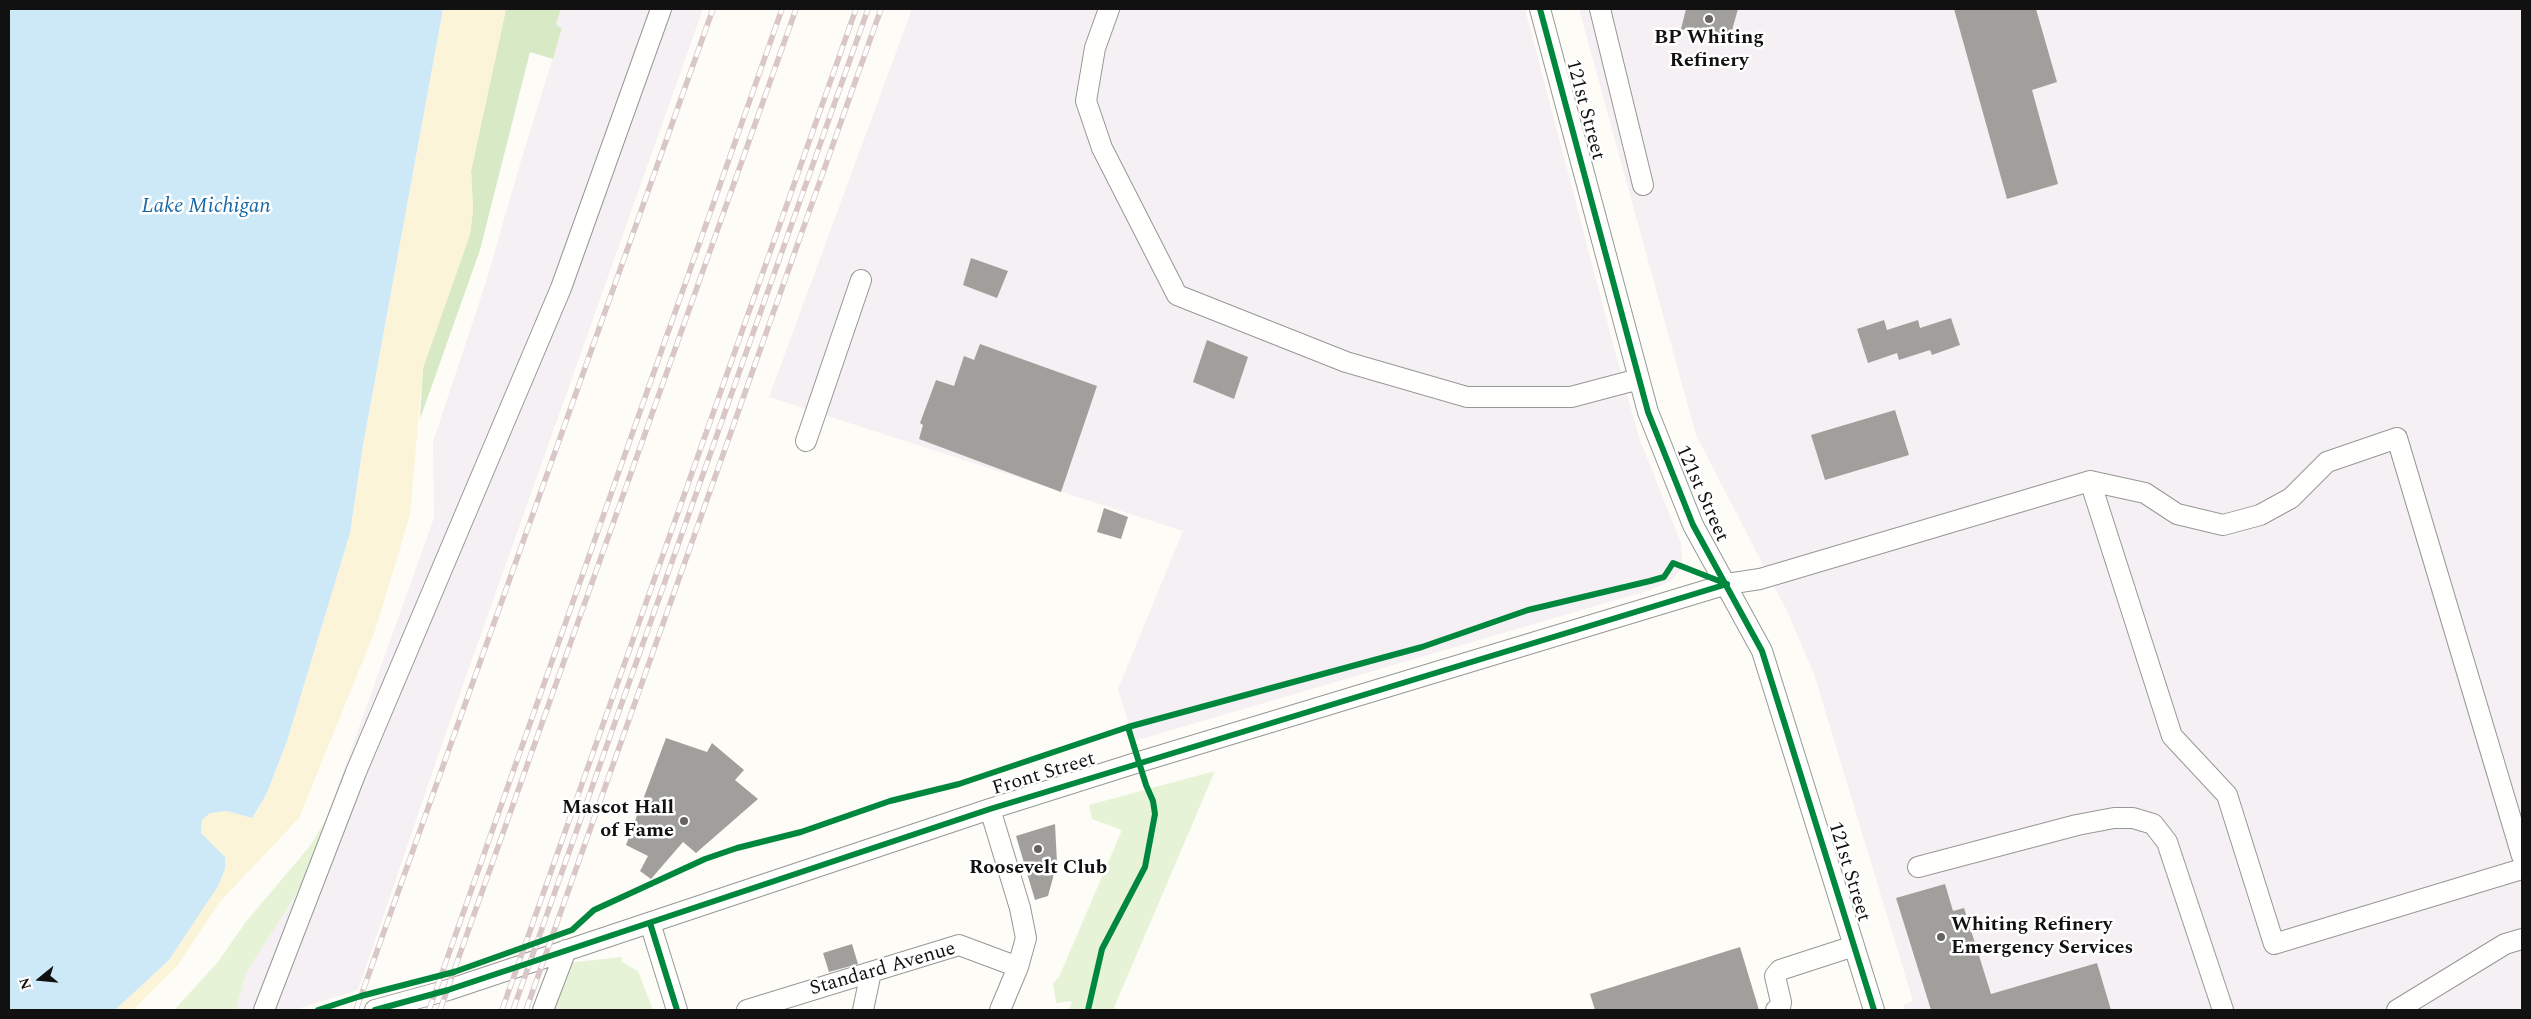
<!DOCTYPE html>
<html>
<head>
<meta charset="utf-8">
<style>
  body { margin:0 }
  #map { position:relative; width:2531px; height:1019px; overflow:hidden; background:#fdfcf7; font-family:Spectral,serif }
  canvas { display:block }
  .frame { position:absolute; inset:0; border:10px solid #111; pointer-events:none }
  .north { position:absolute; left:15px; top:954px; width:50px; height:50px; -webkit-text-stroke:4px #fff; paint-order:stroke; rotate:253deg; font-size:14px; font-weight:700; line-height:20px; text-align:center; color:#111 }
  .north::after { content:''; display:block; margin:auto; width:18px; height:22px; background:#111; clip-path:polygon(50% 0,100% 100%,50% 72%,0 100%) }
</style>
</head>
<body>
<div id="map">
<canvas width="2531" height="1019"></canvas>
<div class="frame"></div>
<div class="north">N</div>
</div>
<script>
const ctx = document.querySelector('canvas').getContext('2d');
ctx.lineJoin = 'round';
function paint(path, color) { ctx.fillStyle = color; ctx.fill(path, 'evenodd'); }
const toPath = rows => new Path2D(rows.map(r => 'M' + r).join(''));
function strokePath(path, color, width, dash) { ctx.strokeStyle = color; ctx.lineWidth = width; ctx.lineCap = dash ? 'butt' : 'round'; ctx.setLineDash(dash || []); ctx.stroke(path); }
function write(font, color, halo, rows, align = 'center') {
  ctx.font = font + ' Spectral,serif'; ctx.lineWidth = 5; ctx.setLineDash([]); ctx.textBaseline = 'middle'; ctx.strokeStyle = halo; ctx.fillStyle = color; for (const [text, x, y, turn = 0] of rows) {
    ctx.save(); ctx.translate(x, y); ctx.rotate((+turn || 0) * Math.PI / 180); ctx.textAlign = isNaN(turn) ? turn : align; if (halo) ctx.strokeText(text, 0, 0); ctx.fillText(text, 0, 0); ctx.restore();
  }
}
paint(toPath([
  [561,9,703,9,442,744,358,990,294,1010,236,1010,246,973,303,884,434,518,433,442,486,282,520,164,562,28,556,25],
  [912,9,1525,9,1617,359,1639,437,1681,543,1683,567,1671,581,1650,590,1134,741,1118,689,1183,531,769,397],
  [1579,9,2522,9,2522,1010,1905,1010,1903,1005,1913,1001,1814,674,1788,613,1696,435]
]), '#f5f0f3');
paint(toPath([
  [1215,771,1113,1010,1069,1010,1072,1001,1056,1003,1053,983,1059,977,1122,830,1092,819,1089,805],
  [327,818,303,884,246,973,236,1010,174,1010,217,963,245,923,310,846],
  [622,957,622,962,638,971,653,1010,549,1010,566,963]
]), '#e7f3d7');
paint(toPath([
  [506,9,561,9,556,25,562,28,553,59,530,52,480,250,420,419,423,368,470,234,473,210,471,171]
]), '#d8eac5');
paint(toPath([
  [443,9,506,9,471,171,473,210,470,234,423,368,410,515,375,631,299,818,218,904,178,965,133,1010,115,1010,169,960,188,930,225,857,201,833,202,820,210,813,227,811,252,818,266,795,287,741,350,533,363,445]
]), '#fcf4d9');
paint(toPath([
  [9,9,443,9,363,445,350,533,287,741,266,795,252,818,227,811,210,813,202,820,201,833,225,857,225,869,218,886,169,960,115,1010,9,1010]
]), '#cde8f7');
paint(toPath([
  [1686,9,1738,9,1729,41,1681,29],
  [1954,9,2036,9,2057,82,2032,90,2058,184,2007,199],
  [971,258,1008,271,997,298,963,285],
  [1951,318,1960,345,1932,355,1930,350,1899,360,1897,353,1868,363,1857,329,1884,320,1887,330,1918,320,1920,328],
  [1207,340,1248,357,1234,399,1193,382],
  [980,344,1097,386,1061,492,919,439,923,425,920,423,936,380,954,386,964,356,974,360],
  [1895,410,1909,455,1825,480,1811,435],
  [1104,508,1128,517,1121,539,1097,532],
  [666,738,707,752,712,743,744,770,735,780,758,799,696,853,683,842,651,879,640,871,648,856,626,845],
  [1055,824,1057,863,1048,896,1035,900,1016,836],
  [1945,884,1953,911,1964,908,1991,994,2097,963,2111,1010,1931,1010,1896,898],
  [852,944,858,964,829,972,823,953],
  [1740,947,1759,1010,1595,1010,1590,994]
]), '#a19f9c');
const minor = toPath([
  [1109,9,1095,48,1086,101,1102,148,1177,295,1346,362,1467,397,1571,397,1639,379],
  [1540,9,1648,412,1693,525,1762,651,1874,1010],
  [1600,9,1643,185],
  [806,441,861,280],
  [2090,481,2172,736,2227,795,2274,944,2522,869],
  [990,809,1020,908,1026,938,1018,967,1000,1010],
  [1918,867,2077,825,2114,818,2133,818,2153,824,2167,842,2223,1010],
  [650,923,677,1010],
  [264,1010,356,772,561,288,661,9],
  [375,1010,448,990,990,809,1139,762,1727,584,1760,579,2090,481,2145,493,2177,514,2223,525,2260,515,2291,498,2327,462,2397,438,2522,856],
  [543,1010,566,950],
  [747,1010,959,945,1018,967],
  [863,1010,871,972],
  [1776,1010,1780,1008,1781,1002,1775,976,1780,970,1854,946],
  [2397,1010,2505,944,2522,939]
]);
strokePath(minor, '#979795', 22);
strokePath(minor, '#fffffe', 20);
const rail = toPath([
  [356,1010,713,9],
  [429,1010,782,9],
  [440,1010,796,9],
  [502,1010,856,9],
  [513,1010,868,9],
  [526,1010,881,9]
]);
strokePath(rail, '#d9c6c7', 5.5);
strokePath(rail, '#fff', 4, [11]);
strokePath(toPath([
  [1540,9,1648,412,1693,525,1762,651,1874,1010],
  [650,923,677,1010],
  [318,1010,361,996,454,972,572,930,594,910,705,859,737,848,801,832,890,801,959,784,1128,727,1422,647,1528,610,1650,581,1664,577,1673,563,1727,584],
  [375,1010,448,990,990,809,1727,584],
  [1088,1010,1102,949,1145,867,1155,814,1153,801,1146,785,1128,727]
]), '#00873e', 6);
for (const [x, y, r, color] of [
  [1709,19,5,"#646362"],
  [684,821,5,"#646362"],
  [1038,849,5,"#646362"],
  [1941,937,5,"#646362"]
]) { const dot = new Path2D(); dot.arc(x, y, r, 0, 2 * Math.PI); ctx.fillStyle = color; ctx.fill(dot); strokePath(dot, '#fff', 2); }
write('bold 20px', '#111', '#fff', [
  ["BP Whiting",1709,39],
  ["Refinery",1709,62],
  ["Mascot Hall",674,809,"right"],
  ["of Fame",674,832,"right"],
  ["Roosevelt Club",1038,869],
  ["Whiting Refinery",1951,926,"left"],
  ["Emergency Services",1951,949,"left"]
]);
write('20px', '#111', '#fff', [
  ["121st Street",1584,110,75],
  ["121st Street",1701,494,66],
  ["Front Street",1044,775,-17],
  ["121st Street",1848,872,73],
  ["Standard Avenue",883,970,-16]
]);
write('italic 21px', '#1768a6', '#fff', [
  ["Lake Michigan",206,208]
]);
</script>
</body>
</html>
